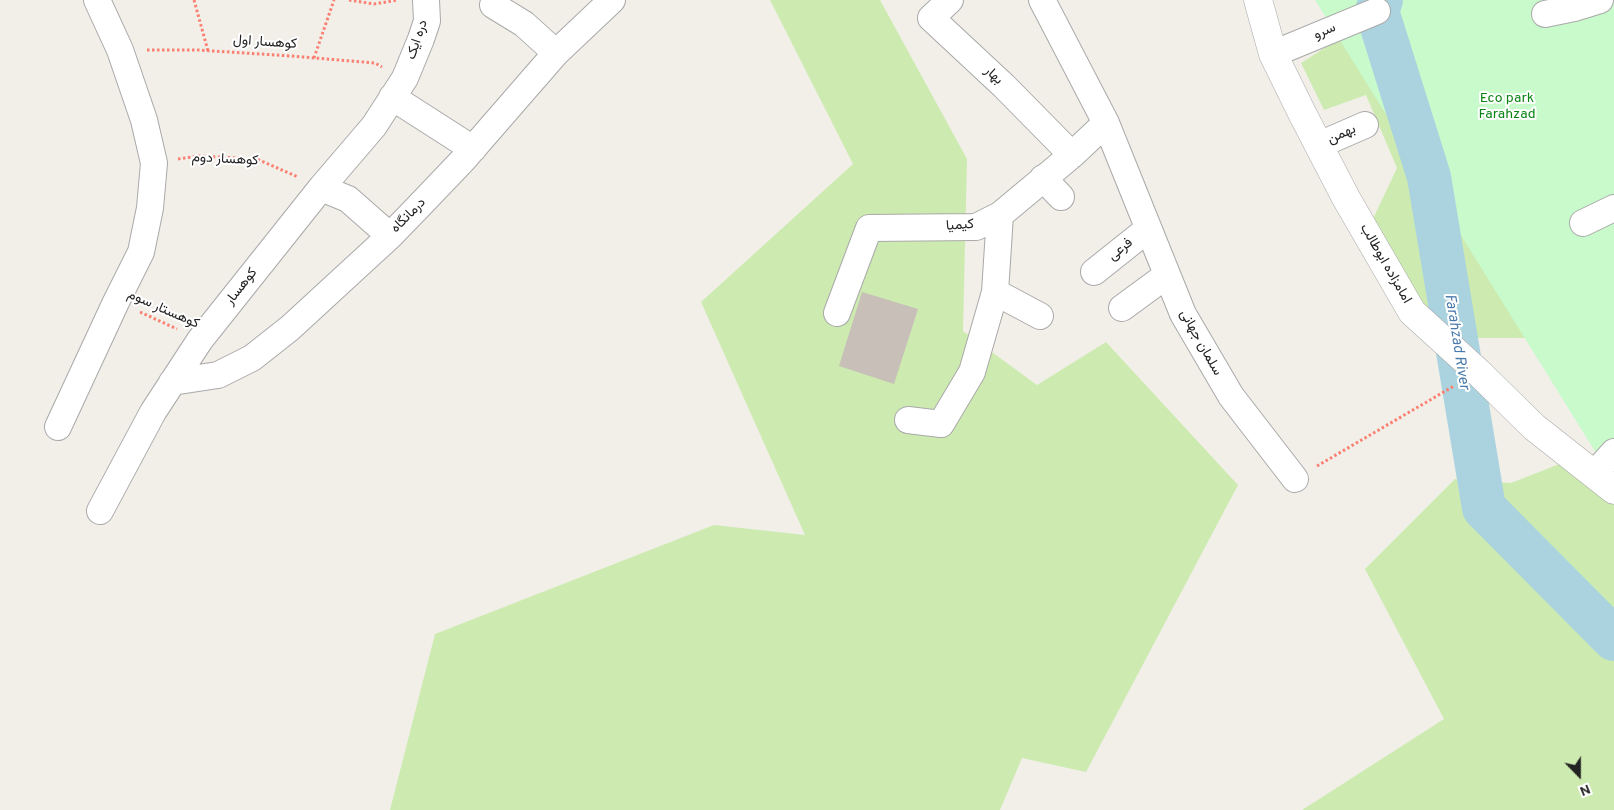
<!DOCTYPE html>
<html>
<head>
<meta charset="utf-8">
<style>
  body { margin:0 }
  #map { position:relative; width:1614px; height:810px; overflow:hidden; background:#f2efe9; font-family:Overpass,sans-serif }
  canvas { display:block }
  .north { position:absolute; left:1554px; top:750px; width:50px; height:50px; -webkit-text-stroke:4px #fff; paint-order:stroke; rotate:158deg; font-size:14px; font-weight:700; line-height:20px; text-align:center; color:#222 }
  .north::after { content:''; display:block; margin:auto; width:18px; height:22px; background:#222; clip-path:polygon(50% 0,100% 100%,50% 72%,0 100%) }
</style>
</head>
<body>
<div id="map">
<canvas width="1614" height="810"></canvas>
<div class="north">N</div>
</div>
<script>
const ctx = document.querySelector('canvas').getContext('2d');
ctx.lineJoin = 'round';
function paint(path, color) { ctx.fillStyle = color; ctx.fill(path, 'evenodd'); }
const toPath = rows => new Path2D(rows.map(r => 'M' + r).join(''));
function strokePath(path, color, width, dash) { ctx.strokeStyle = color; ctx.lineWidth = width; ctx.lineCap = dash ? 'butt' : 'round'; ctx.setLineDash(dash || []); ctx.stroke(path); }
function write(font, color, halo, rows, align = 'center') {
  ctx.font = font + ' Overpass,Vazirmatn,sans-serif'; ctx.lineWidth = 4; ctx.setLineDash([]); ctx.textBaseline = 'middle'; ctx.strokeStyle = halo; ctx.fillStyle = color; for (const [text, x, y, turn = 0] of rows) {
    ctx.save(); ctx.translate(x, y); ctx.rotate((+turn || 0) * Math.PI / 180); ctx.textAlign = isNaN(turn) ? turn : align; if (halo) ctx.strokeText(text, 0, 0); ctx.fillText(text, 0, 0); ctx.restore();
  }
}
paint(toPath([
  [770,0,880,0,967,159,963,331,1037,385,1106,342,1238,485,1086,772,1022,758,1000,810,390,810,435,634,714,525,805,535,701,302,853,164],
  [1614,13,1525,338,1471,338,1415,298,1371,223,1397,168,1366,95,1324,110,1301,63,1348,33],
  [1562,463,1614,501,1614,810,1302,810,1444,719,1365,569,1455,479,1511,483]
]), '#cdebb0');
paint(toPath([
  [1315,0,1614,0,1614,482]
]), '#c8facc');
strokePath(toPath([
  [1381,0,1377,11,1429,177,1484,508,1614,639]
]), '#aad3df', 44);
paint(toPath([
  [862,292,918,309,894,384,839,366]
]), '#c7bfb8');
const minor = toPath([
  [950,0,931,18,1004,86,1072,155],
  [1042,0,1106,123,1183,314,1231,396,1295,479],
  [493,5,524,24,556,53],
  [1545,14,1574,8,1600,0],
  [1273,54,1377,11],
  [392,97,473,149],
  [1319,145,1365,125],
  [1043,178,1061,197],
  [321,188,348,199,390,236],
  [1583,223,1614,208],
  [1094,272,1148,229],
  [995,292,1040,316],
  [1122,308,1167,275],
  [837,313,869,228,976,227,1000,215,1072,155,1106,123],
  [172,382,218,375,252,358,290,328,390,236,421,204,463,160,556,53,612,0],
  [908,420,941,424,972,372,995,292,1000,215],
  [58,427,116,302,141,252,150,208,154,163,144,120,120,50,97,0],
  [1594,474,1614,452],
  [100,511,153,412,200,340,321,188,374,126,405,78,421,39,427,21,426,0]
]);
const tertiary = toPath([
  [1258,0,1273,54,1302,113,1346,198,1412,312,1478,372,1534,427,1614,490]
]);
strokePath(minor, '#a9a9a9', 28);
strokePath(tertiary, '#a9a9a9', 29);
strokePath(toPath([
  [194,0,208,51],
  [349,0,374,4,398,0],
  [147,50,198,50,291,56,375,63,382,67],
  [314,58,334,0],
  [178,159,198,156,257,159,298,177],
  [140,312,177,329],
  [1317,466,1454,386]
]), '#fa8072', 3, [2.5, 2.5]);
strokePath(minor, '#fff', 26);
strokePath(tertiary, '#fff', 28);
write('14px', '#222', '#fff', [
  ["سرو",1325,32,-23],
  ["دره ایک",418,40,-72],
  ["کوهسار اول",265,43,4],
  ["بهار",993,76,43],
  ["بهمن",1342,135,-24],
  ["کوهسار دوم",225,160,3],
  ["درمانگاه",409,216,-45],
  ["کیمیا",960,226,-4],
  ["فرعی",1121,250,-39],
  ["امامزاده ابوطالب",1385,264,60],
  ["کوهسار",242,287,-52],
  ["کوهستار سوم",163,310,24],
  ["سلمان جهانی",1200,343,61]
]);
write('14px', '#0c8416', '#fff', [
  ["Eco park",1507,99],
  ["Farahzad",1507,115]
]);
write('italic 15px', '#4a7aab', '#fff', [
  ["Farahzad River",1456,342,81]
]);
</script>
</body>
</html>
